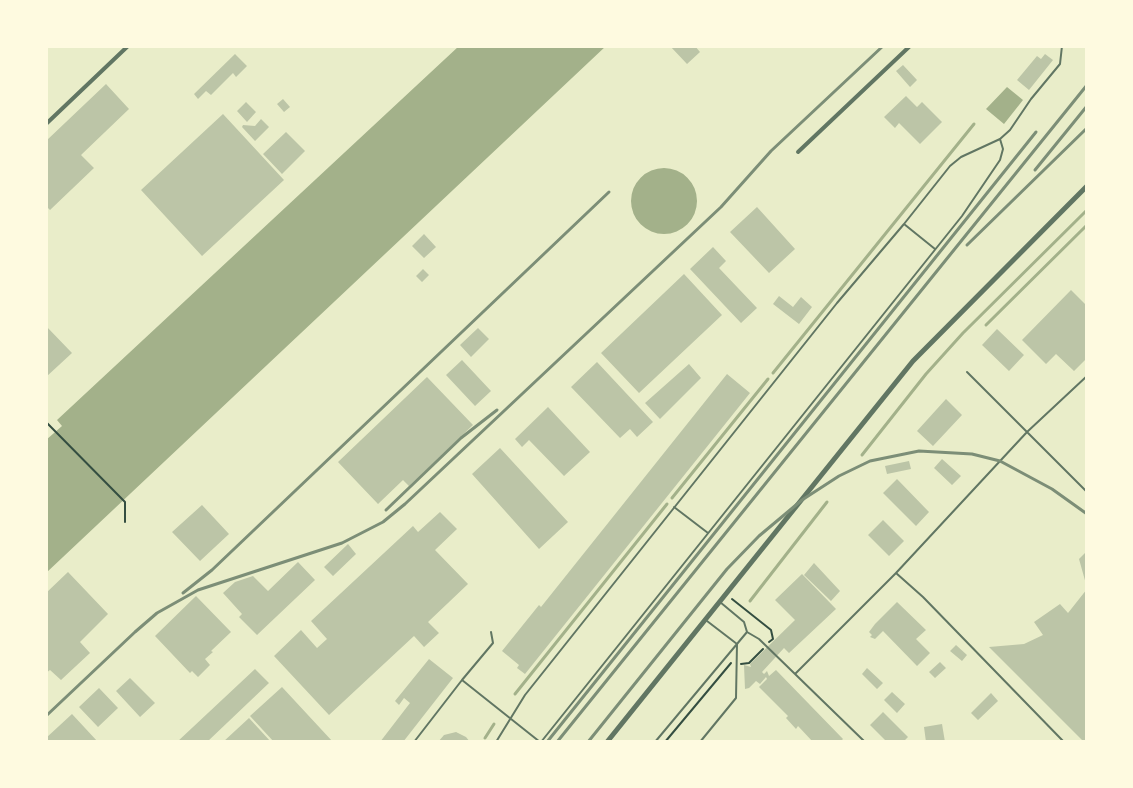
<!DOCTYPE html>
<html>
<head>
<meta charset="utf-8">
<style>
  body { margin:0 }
  #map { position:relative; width:1133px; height:788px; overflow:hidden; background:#e9edc9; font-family:Rubik,sans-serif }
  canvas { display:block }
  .frame { position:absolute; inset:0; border:48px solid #fefae0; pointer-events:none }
</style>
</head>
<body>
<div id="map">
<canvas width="1133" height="788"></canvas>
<div class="frame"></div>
</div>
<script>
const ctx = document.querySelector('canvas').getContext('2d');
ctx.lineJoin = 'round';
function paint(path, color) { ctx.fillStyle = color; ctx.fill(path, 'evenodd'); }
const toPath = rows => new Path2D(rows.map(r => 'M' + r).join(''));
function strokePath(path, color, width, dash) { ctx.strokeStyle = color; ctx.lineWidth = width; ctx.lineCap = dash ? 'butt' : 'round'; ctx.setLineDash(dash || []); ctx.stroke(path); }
paint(toPath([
  [459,46,606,46,46,573,46,440,62,426,57,420],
  [1007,87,1023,100,1004,124,986,109],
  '631 201a33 33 0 1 1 66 0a33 33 0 1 1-66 0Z'
]), '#a3b18a');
strokePath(toPath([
  [986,325,1087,225],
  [773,373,974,124],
  [862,455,926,374,963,333,1087,210],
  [672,498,768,379],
  [750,601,827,502],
  [515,694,667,504],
  [485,738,494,724]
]), '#a3b18a', 3);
paint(toPath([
  [670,46,695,46,700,52,687,64],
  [235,54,247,66,236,77,233,73,211,95,206,91,198,99,194,94],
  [1045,54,1053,60,1029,90,1017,80,1037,56,1041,59],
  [903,65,917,80,910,87,896,71],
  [106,84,129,109,81,155,94,168,50,210,46,206,46,141],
  [906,96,917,107,922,102,942,122,920,144,899,123,895,128,884,117],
  [283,99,290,107,284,112,277,104],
  [246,102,256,112,247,122,237,111],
  [223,114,284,180,202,256,141,190],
  [261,119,269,127,255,141,242,127,243,125,255,126],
  [286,132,305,151,282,174,263,154],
  [757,207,795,249,769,273,730,232],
  [424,234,436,247,424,258,412,246],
  [713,247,726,261,719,268,757,308,741,323,690,269],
  [423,269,429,275,422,282,416,276],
  [684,274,722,315,639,393,601,353],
  [1071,290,1087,306,1087,358,1074,371,1056,354,1046,364,1022,340],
  [779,296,793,307,801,297,812,307,799,324,773,304],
  [46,326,72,353,46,377],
  [478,328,489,339,471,357,460,345],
  [997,329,1024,355,1009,371,982,345],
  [462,360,491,391,475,406,446,375],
  [597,362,653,422,637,437,630,429,620,438,571,387],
  [689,364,701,378,660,419,645,403],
  [727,374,750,393,525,674,517,668,519,665,502,651,539,605,541,607],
  [427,377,473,425,409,486,403,480,378,504,338,462],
  [946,399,962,415,933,446,917,431],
  [548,407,590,452,564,476,529,440,522,447,515,439],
  [500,448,568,522,539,549,472,474],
  [942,459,961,476,952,485,934,468],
  [909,461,911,469,887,474,885,466],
  [897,479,929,512,916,526,883,493],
  [202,505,229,534,200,561,172,532],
  [440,512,457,529,435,550,468,584,428,622,439,633,424,647,414,636,329,715,274,656,301,630,317,648,327,639,311,621,413,526,418,532],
  [883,520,904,541,889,556,868,535],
  [348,544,356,554,333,576,324,567],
  [1087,551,1087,584,1086,584,1079,559],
  [298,562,315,580,257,635,239,617,242,614,223,593,235,582,253,576,268,591],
  [814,563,840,591,831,601,804,575],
  [68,572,108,614,80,642,90,653,61,680,50,670,46,673,46,593],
  [802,574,836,609,789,653,784,648,762,672,764,674,767,671,769,676,776,670,843,739,840,742,813,742,798,726,796,729,786,718,788,716,759,687,767,679,766,677,760,684,756,681,749,688,745,689,744,665,751,667,750,664,795,620,775,600],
  [1087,589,1087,742,1084,742,989,647,1024,644,1043,635,1034,622,1060,604,1068,613],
  [196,596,231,632,211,651,213,652,205,659,210,665,198,677,192,671,190,673,155,636],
  [897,602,926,630,916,639,930,653,917,666,883,631,875,639,870,637,872,635,869,632,875,624],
  [956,645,967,655,962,661,950,651],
  [429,659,453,678,403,742,380,742,410,703,404,698,399,705,395,701],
  [940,662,946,668,935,678,929,672],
  [867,668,883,683,877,689,862,674],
  [255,669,269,683,207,742,177,742],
  [130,678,155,703,140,717,116,691],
  [282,687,333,742,274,742,250,716],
  [99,688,118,708,98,727,79,707],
  [892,692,905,704,897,713,884,700],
  [991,693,998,701,978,720,971,713],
  [883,712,908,737,903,742,887,742,870,725],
  [72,714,98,742,46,742,46,738],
  [249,718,271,742,223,742],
  [942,724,945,742,926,742,924,727],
  [456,732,466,737,470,742,438,742,444,735]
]), '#bcc5a7');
strokePath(toPath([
  [46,422,125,502,125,522],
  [732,599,771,630,773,639,769,642],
  [741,664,749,663,763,649],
  [665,742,731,663]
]), '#344e41', 2);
strokePath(toPath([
  [904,224,935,249],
  [967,372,1087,492],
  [674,507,708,533],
  [896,573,923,597,1064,742],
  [707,621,737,644],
  [491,632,493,643,462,680,540,742],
  [747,632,759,639,865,742],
  [795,674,896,573,1027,432,1087,376],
  [414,742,462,680],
  [496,742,525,695,837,303,904,224,950,166,961,157,1000,139,1010,130,1031,99,1060,64,1062,46],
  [541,742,962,216,1000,160,1003,149,1000,139],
  [655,742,747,632,744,622,720,602],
  [700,742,736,698,737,644]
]), '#617663', 2);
strokePath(toPath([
  [46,124,128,46],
  [798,152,910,46]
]), '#617663', 4);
strokePath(toPath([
  [607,742,913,361,1087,186]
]), '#617663', 5);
strokePath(toPath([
  [1035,170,1087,106],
  [967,245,1087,128],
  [386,510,461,438,497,410],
  [183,593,212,570,609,192],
  [46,716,135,632,157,613,182,599,198,590,342,543,383,522,405,504,721,207,771,151,883,46],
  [547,742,1036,132],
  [557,742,1087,85],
  [588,742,727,569,759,536,802,500,839,476,870,461,919,451,972,454,1000,461,1052,489,1087,514]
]), '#7c8e77', 3);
</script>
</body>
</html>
